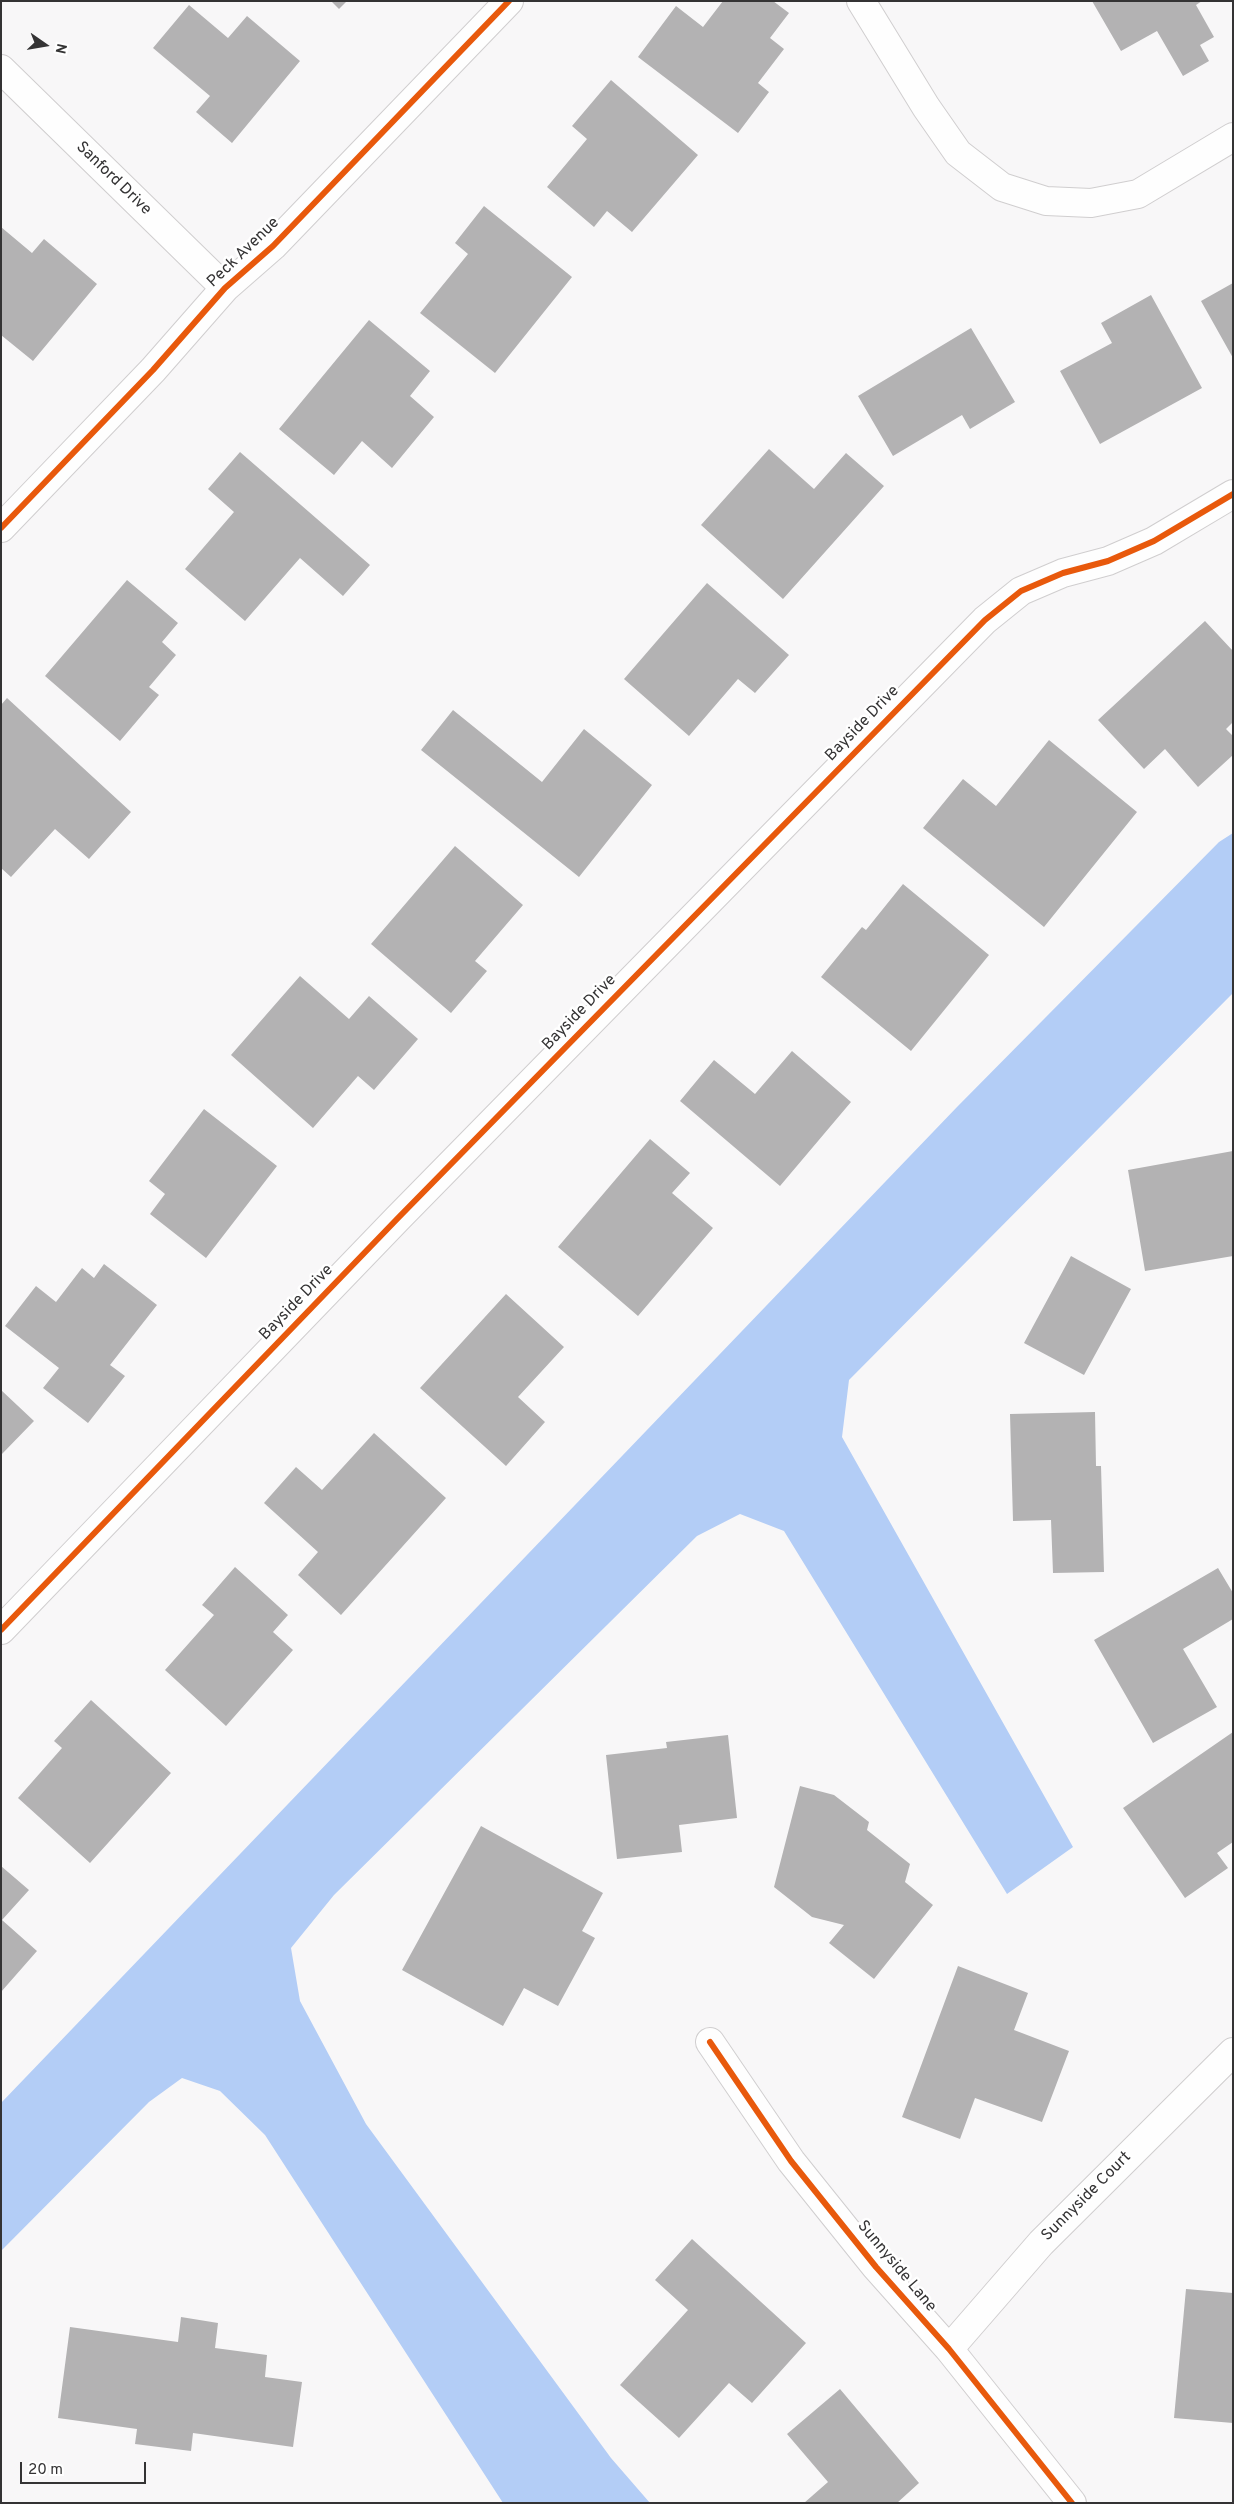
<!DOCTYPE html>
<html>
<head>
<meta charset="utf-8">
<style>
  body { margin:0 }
  #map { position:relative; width:1234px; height:2504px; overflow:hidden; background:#f8f7f8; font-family:Overpass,sans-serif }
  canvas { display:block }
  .frame { position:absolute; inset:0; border:2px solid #343334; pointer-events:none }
  .north { position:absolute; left:20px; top:20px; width:50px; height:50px; -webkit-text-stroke:4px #fff; paint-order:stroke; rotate:103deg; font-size:14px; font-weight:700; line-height:20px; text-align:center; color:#343334 }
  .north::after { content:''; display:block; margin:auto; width:18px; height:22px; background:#343334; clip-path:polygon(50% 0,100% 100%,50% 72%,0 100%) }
  .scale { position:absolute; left:20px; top:2462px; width:126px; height:22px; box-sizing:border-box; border:2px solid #343334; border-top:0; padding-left:6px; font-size:15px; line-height:18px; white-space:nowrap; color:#343334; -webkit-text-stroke:4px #fff; paint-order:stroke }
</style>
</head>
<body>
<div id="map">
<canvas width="1234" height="2504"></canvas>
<div class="frame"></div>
<div class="north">N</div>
<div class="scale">20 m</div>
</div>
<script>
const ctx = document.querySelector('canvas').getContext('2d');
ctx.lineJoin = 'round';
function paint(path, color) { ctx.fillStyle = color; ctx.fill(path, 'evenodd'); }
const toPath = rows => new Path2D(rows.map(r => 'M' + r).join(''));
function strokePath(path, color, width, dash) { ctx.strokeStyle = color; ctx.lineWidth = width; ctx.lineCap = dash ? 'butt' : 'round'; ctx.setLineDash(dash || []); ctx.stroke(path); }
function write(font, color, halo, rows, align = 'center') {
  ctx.font = font + ' Overpass,sans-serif'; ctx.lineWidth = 5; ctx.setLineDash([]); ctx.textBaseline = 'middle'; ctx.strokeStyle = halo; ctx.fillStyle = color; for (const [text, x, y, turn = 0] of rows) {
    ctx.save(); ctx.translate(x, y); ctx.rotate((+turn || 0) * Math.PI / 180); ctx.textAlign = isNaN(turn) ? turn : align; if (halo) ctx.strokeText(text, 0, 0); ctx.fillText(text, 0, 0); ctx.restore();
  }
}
paint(toPath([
  [1233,833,1233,993,849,1380,842,1437,1073,1847,1007,1894,784,1531,740,1514,697,1536,334,1895,291,1948,300,2001,366,2124,611,2458,650,2503,503,2503,265,2135,220,2091,182,2078,149,2102,1,2251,1,2103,957,1107,1219,842]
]), '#b3cdf6');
paint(toPath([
  [331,1,347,1,339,9],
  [723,1,773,1,789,13,770,38,784,49,758,83,769,92,738,133,638,57,676,6,703,27],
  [1092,1,1202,1,1196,5,1214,37,1200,45,1209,61,1183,76,1157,31,1121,51],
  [189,5,228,38,247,16,300,61,232,143,196,112,210,96,153,48],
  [611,80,698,155,632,232,607,211,594,227,547,187,587,139,572,126],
  [484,206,572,277,495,373,420,313,468,254,455,243],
  [1,227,32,253,44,239,97,284,33,361,1,335],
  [1233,283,1233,358,1201,301],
  [1151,295,1202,388,1100,444,1060,371,1112,343,1101,323],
  [369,320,430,371,410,396,434,417,392,468,362,441,334,475,279,429],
  [971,328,1015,402,970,429,962,415,893,456,858,396],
  [769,449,814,489,846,453,884,486,783,599,701,525],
  [240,452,370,565,343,596,300,558,245,621,185,569,234,512,208,489],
  [127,580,178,623,162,642,176,655,149,687,159,695,120,741,45,676],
  [707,583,789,655,755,693,738,679,689,736,624,679],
  [1205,621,1233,651,1233,722,1226,729,1233,736,1233,755,1198,787,1165,749,1144,769,1098,720],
  [7,698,131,812,89,859,55,829,11,877,1,868,1,705],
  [453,710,542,782,584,729,652,785,579,877,421,750],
  [1049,740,1137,812,1044,927,923,828,963,779,996,806],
  [455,846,523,905,475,961,487,971,451,1013,371,944],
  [903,884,989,955,911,1051,821,977,862,927,866,930],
  [300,976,349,1019,369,996,418,1039,374,1090,358,1076,313,1128,231,1055],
  [792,1051,851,1102,780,1186,680,1101,714,1060,755,1094],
  [204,1109,277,1166,206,1258,150,1214,165,1194,149,1181],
  [650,1139,690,1173,672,1193,713,1228,638,1316,558,1247],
  [1233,1151,1233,1256,1145,1271,1128,1170],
  [1071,1256,1131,1289,1084,1375,1024,1343],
  [104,1264,157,1305,110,1365,125,1376,88,1423,43,1388,59,1368,5,1326,36,1286,56,1302,82,1268,94,1278],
  [506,1294,564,1347,518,1397,545,1422,506,1466,420,1388],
  [1,1390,34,1421,1,1455],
  [1095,1412,1096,1466,1101,1466,1104,1572,1053,1573,1051,1520,1013,1521,1010,1414],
  [374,1433,446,1498,341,1615,298,1575,318,1552,264,1503,296,1467,322,1490],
  [235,1567,288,1615,273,1632,293,1650,226,1726,165,1670,214,1615,202,1605],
  [1218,1568,1233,1593,1233,1619,1183,1649,1217,1707,1153,1743,1094,1640],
  [91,1700,171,1773,90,1863,18,1798,62,1748,54,1741],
  [1233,1732,1233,1842,1217,1853,1228,1868,1185,1898,1123,1808],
  [728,1735,737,1818,679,1825,682,1852,617,1859,606,1755,667,1748,666,1742],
  [800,1786,834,1795,869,1822,867,1830,910,1864,905,1882,933,1905,874,1979,829,1943,844,1925,812,1917,774,1887],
  [481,1826,603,1893,582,1931,595,1938,558,2006,524,1988,503,2026,402,1970],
  [1,1866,29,1890,2,1920,37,1951,1,1992],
  [958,1966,1028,1993,1014,2030,1069,2051,1042,2122,975,2098,960,2139,902,2117],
  [692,2239,806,2343,752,2403,729,2383,679,2438,620,2385,688,2310,655,2280],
  [1186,2289,1233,2293,1233,2423,1174,2418],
  [181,2317,218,2323,215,2348,267,2355,265,2377,302,2382,293,2447,193,2433,191,2451,135,2444,137,2429,58,2418,70,2327,178,2342],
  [840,2389,919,2483,897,2503,804,2503,828,2482,787,2434]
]), '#b3b2b3');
const minor = toPath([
  [861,1,926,107,958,153,1002,187,1046,201,1091,203,1138,194,1233,137],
  [1,69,225,288],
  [1,528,153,370,225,288,273,246,509,1],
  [1,1630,398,1218,985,620,1021,591,1063,573,1108,561,1154,541,1233,494],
  [710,2042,791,2161,876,2267,949,2349,1072,2503],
  [949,2349,1041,2243,1233,2052]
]);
strokePath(minor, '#d0cecf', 30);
strokePath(minor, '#fefefe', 28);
strokePath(toPath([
  [1,528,153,370,225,288,273,246,509,1],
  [1,1630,398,1218,985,620,1021,591,1063,573,1108,561,1154,541,1233,494],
  [710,2042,791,2161,876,2267,949,2349,1072,2503]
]), '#e8590c', 6);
write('16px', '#343334', '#fff', [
  ["Sanford Drive",113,179,44],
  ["Peck Avenue",244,253,-44],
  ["Bayside Drive",863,724,-46],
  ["Bayside Drive",580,1013,-46],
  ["Bayside Drive",297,1303,-46],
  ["Sunnyside Court",1087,2197,-45],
  ["Sunnyside Lane",896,2267,50]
]);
</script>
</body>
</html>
